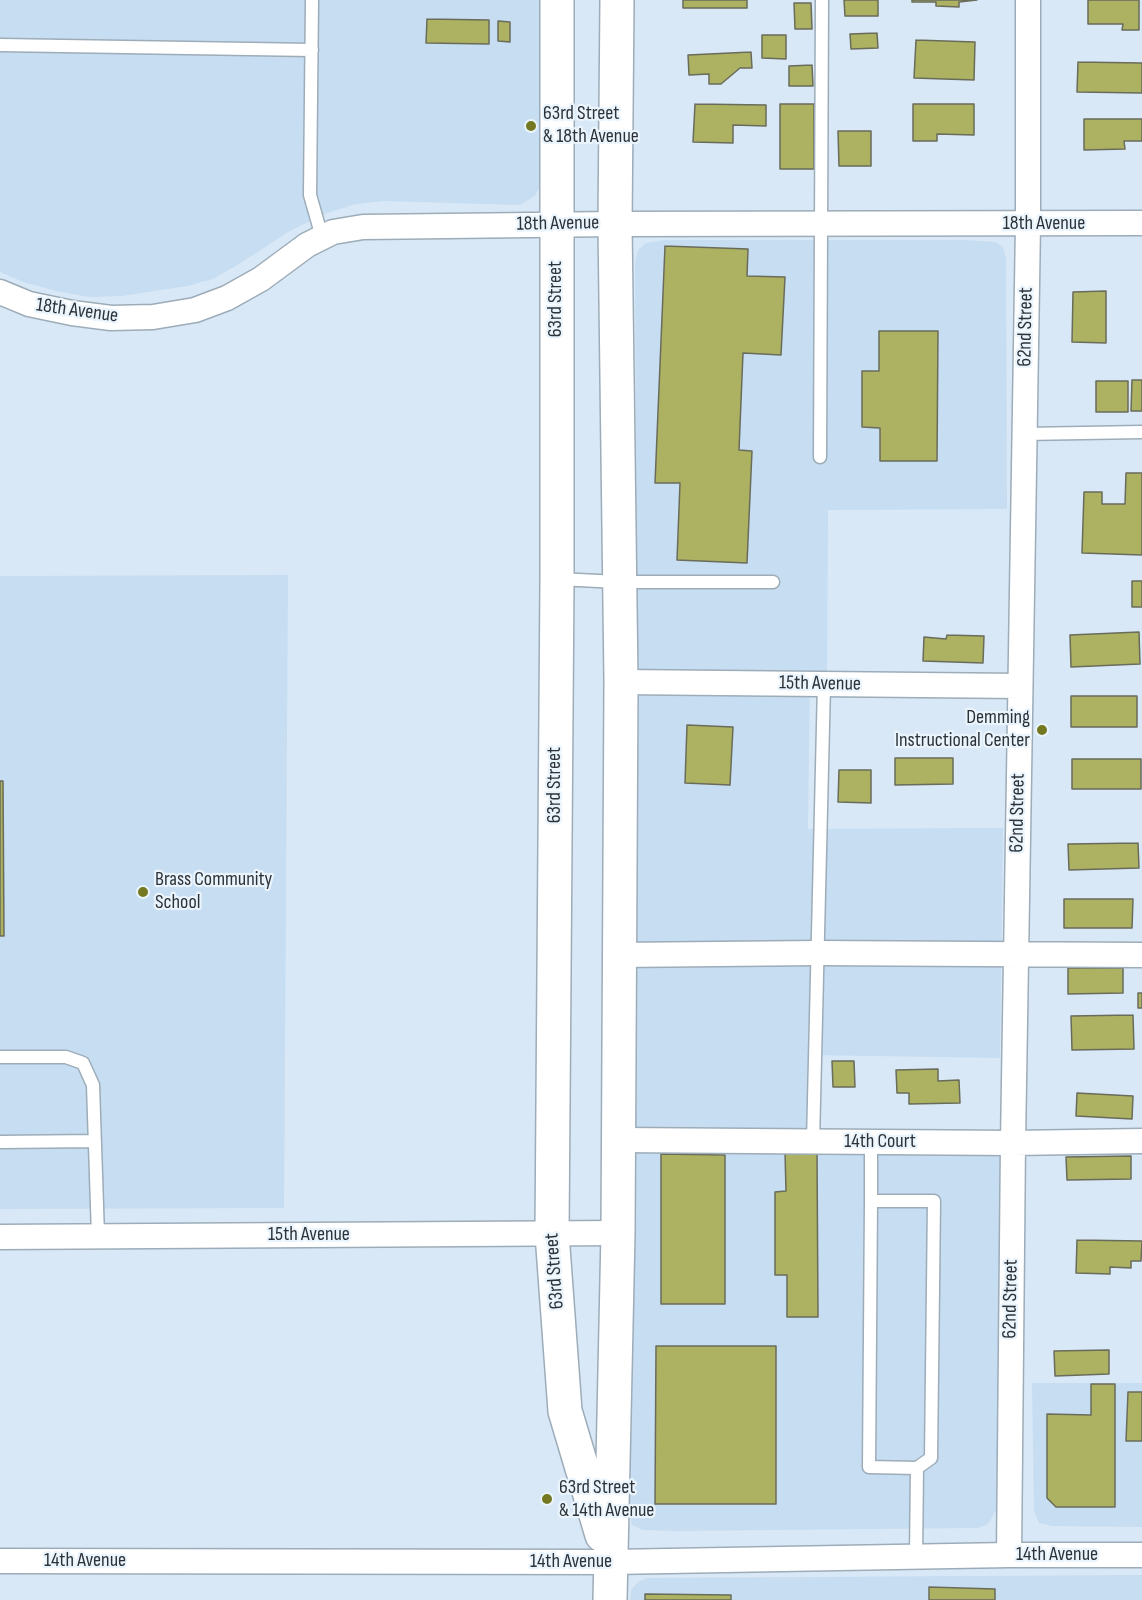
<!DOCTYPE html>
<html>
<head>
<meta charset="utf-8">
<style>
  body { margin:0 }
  canvas { display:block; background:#d8e8f6 }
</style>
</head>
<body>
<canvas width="1142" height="1600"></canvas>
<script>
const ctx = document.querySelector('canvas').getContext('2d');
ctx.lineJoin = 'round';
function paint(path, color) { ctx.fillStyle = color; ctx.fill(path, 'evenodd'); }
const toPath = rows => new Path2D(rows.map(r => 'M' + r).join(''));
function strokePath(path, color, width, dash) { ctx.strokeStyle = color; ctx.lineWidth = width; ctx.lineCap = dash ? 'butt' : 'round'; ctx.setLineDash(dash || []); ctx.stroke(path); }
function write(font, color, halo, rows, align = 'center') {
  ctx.font = font + ' "Sofia Sans Condensed",sans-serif'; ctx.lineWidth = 4.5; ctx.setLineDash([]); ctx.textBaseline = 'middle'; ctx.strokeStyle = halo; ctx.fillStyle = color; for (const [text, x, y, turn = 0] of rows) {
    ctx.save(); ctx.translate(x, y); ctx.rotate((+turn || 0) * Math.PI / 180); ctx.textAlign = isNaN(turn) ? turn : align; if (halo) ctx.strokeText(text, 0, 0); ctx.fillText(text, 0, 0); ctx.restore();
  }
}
paint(toPath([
  [0,0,542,0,541,184,535,196,520,205,384,201,356,204,327,213,290,231,239,264,213,279,187,286,122,296,89,297,56,291,23,282,0,272],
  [665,240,965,240,995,242,1003,247,1006,259,1007,509,828,510,827,676,810,676,808,829,1003,828,1000,1058,808,1055,806,1152,1000,1156,997,1509,988,1524,978,1528,674,1531,643,1530,632,1525,629,1512,628,1482,637,666,635,263,638,250,646,243],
  [288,575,284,1208,0,1209,0,576],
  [1032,1383,1142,1383,1142,1527,1052,1526,1039,1523,1034,1511],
  [1142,1575,1142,1600,630,1600,631,1590,638,1582,647,1578]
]), '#c7ddf1');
const building = toPath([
  [683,0,747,0,747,8,683,8,683,0],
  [844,0,878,0,878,16,845,16,844,0],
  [912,0,977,0,959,2,959,7,936,6,936,2,912,2,912,0],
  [1088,0,1139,0,1139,30,1122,30,1123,24,1088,24,1088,0],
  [794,3,811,3,812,29,795,29,794,3],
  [427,19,489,20,489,44,426,43,427,19],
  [498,21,510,22,510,42,498,41,498,21],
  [877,33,878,48,851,49,850,34,877,33],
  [762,35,786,35,786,59,762,58,762,35],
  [916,40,975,42,974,80,914,78,916,40],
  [751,52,752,68,740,68,721,84,709,84,709,74,689,75,688,55,751,52],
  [1078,62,1142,63,1142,93,1077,92,1078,62],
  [812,65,813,86,789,86,789,66,812,65],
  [695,104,766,105,766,126,733,125,733,143,693,142,695,104],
  [780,104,814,104,814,169,780,169,780,104],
  [913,104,974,104,974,135,937,134,937,141,913,141,913,104],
  [1084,119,1142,119,1142,141,1124,141,1125,149,1084,150,1084,119],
  [838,131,871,131,871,166,839,166,838,131],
  [665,246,748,249,747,276,785,277,781,355,743,353,739,450,752,451,747,563,677,560,680,483,655,483,665,246],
  [1106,291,1106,343,1072,342,1073,292,1106,291],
  [879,331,938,331,937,461,880,461,880,428,862,427,862,371,879,371,879,331],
  [1132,380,1142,380,1142,411,1131,411,1132,380],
  [1096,381,1128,381,1128,412,1096,412,1096,381],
  [1126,473,1142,473,1142,555,1082,553,1084,492,1102,492,1102,504,1125,504,1126,473],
  [1132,581,1142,581,1142,607,1132,607,1132,581],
  [1139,632,1140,664,1071,667,1070,635,1139,632],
  [947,635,984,636,983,663,923,661,924,637,946,639,947,635],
  [1071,696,1137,696,1137,727,1071,727,1071,696],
  [687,725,733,727,730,785,685,783,687,725],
  [895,758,953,758,953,784,895,785,895,758],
  [1072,759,1141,759,1141,789,1072,789,1072,759],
  [839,770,871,770,871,803,838,802,839,770],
  [0,781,3,781,4,936,0,936,0,781],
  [1138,843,1139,868,1069,870,1068,844,1138,843],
  [1064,899,1133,899,1132,928,1064,928,1064,899],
  [1068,968,1123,968,1123,993,1068,994,1068,968],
  [1138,993,1142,993,1142,1008,1138,1008,1138,993],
  [1133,1015,1134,1049,1072,1050,1071,1016,1133,1015],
  [832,1061,854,1061,855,1087,833,1087,832,1061],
  [938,1069,938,1081,959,1080,960,1103,909,1104,909,1093,897,1093,896,1070,938,1069],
  [1077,1093,1133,1096,1132,1119,1076,1116,1077,1093],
  [785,1152,817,1152,818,1317,787,1317,787,1275,775,1275,775,1192,786,1191,785,1152],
  [661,1154,725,1155,725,1304,661,1304,661,1154],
  [1131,1156,1131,1179,1067,1180,1066,1157,1131,1156],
  [1077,1240,1142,1241,1141,1261,1131,1261,1131,1268,1110,1267,1110,1274,1076,1273,1077,1240],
  [656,1346,776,1346,776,1504,655,1504,656,1346],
  [1109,1350,1109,1374,1055,1376,1054,1351,1109,1350],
  [1091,1384,1115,1384,1115,1507,1056,1507,1047,1498,1047,1414,1091,1415,1091,1384],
  [1128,1392,1142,1392,1142,1441,1126,1441,1128,1392],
  [929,1587,995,1589,995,1600,929,1600,929,1587],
  [645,1594,731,1595,731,1600,645,1600,645,1594]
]);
paint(building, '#acb261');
strokePath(building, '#6a6c5b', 1.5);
const lane = toPath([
  [312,0,310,195,322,237],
  [0,45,312,50],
  [1024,434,1142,432],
  [820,457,822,0],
  [558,579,619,582,773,582],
  [0,1057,66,1057,83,1063,93,1085,98,1236],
  [0,1142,95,1141],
  [813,1142,824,684],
  [871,1201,934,1201,931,1458,917,1468,869,1467,871,1201],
  [871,1201,871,1142],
  [916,1556,917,1468]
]);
const street = toPath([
  [0,292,29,304,72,313,111,318,153,317,195,310,227,298,261,279,307,245,333,232,363,227,615,224,1142,223],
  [621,682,1020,686],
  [618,955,817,953,1142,955],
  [619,1140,1013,1143,1142,1141],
  [0,1237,618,1233],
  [1009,1555,1013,1143,1028,224,1028,0],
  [0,1561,611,1562,1009,1555,1142,1555]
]);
const primary = toPath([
  [557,0,557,579,552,1234,565,1411,602,1535],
  [610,1600,618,1233,621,682,615,224,617,0]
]);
strokePath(lane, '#9dacb9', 15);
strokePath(street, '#9dacb9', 27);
strokePath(primary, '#9dacb9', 36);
strokePath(lane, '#fff', 12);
strokePath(street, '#fff', 24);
strokePath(primary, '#fff', 33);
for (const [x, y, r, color] of [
  [531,126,6,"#747821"],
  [1042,730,6,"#747821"],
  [143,892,6,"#747821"],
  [547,1499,6,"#747821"]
]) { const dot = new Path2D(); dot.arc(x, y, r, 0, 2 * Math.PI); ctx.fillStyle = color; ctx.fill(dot); strokePath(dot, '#eaf4fd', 2); }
write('20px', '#2c3237', '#eaf4fd', [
  ["63rd Street",543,114],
  ["& 18th Avenue",543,137],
  ["Demming",1030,718,"right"],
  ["Instructional Center",1030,741,"right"],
  ["Brass Community",155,880],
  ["School",155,903],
  ["63rd Street",559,1488],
  ["& 14th Avenue",559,1511]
], 'left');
write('20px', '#2c3237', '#eaf4fd', [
  ["18th Avenue",558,224,-1],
  ["18th Avenue",1044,224],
  ["63rd Street",556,299,-90],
  ["18th Avenue",77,311,8],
  ["62nd Street",1026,327,-89],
  ["15th Avenue",820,684,1],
  ["63rd Street",555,785,-90],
  ["62nd Street",1018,813,-89],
  ["14th Court",880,1142],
  ["15th Avenue",309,1235],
  ["63rd Street",555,1271,-94],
  ["62nd Street",1011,1299,-89],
  ["14th Avenue",1057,1555],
  ["14th Avenue",85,1561],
  ["14th Avenue",571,1562]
]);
</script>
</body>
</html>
